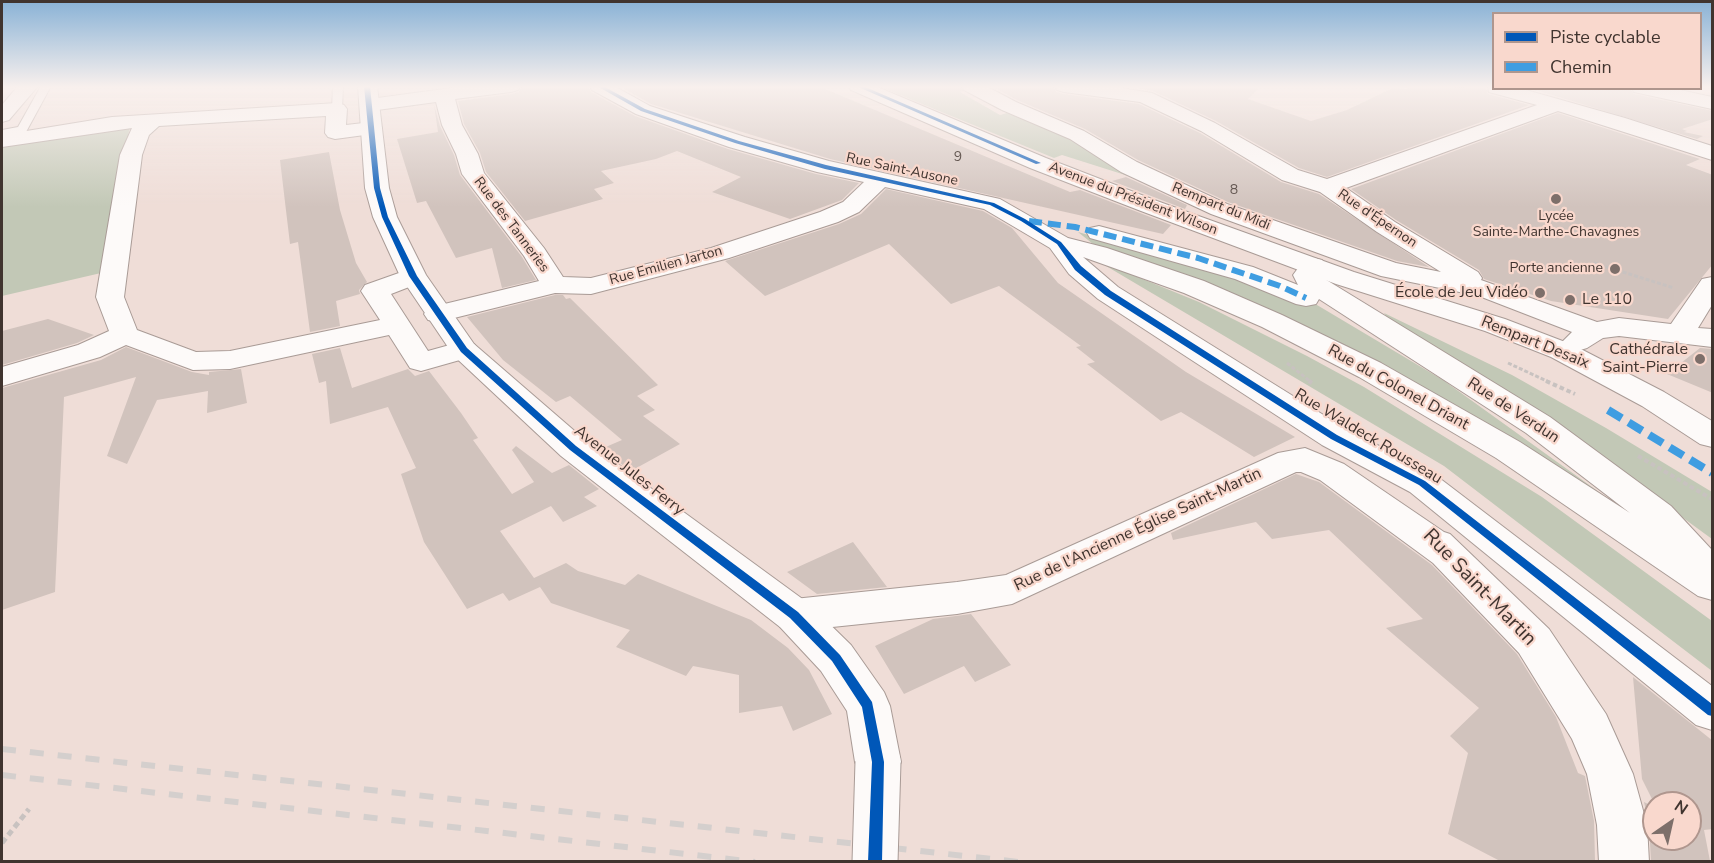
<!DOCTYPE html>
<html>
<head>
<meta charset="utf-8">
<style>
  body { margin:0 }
  #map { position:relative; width:1714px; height:863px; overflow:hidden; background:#efddd7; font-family:"Nunito Sans",sans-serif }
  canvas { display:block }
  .frame { position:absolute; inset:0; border:3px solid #40342f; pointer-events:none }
  .legend { position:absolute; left:1492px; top:12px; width:210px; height:78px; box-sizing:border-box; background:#f9d8cd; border:2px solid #af968e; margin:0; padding:8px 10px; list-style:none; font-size:18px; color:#40342f }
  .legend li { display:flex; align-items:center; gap:12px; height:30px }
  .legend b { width:30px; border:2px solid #af968e }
  .north { position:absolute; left:1642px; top:791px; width:60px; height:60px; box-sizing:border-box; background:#f9d8cd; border:2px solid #af968e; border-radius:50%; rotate:34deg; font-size:16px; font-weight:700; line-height:24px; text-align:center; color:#40342f }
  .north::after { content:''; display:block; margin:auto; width:21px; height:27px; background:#7d6f6a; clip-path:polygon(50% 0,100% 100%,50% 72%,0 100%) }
</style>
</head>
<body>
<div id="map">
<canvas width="1714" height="863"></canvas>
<div class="frame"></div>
<ul class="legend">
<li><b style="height:8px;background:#0057b8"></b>Piste cyclable</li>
<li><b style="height:8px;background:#3f9de1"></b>Chemin</li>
</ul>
<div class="north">N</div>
</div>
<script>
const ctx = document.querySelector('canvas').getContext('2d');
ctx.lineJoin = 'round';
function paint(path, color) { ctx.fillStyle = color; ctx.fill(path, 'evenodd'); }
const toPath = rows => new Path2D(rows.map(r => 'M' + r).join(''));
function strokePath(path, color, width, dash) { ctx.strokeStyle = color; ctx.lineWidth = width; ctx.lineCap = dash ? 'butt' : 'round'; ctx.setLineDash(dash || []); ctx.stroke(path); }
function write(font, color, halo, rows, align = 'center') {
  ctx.font = font + ' "Nunito Sans",sans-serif'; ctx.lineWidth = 4.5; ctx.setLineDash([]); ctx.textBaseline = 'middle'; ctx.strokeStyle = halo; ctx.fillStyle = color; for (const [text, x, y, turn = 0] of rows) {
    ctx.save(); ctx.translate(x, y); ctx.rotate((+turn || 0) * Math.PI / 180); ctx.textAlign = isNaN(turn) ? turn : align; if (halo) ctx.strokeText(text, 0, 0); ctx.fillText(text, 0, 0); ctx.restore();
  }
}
paint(toPath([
  [878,86,959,86,965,90,960,92,1000,115,1007,113,1057,132,1141,180,1062,155,1054,158],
  [130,126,101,273,2,296,2,149,5,146],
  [1078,232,1269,287,1310,305,1317,305,1443,380,1624,510,1187,277,1093,244],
  [1096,260,1199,302,1307,356,1364,387,1542,497,1712,621,1712,671,1444,466],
  [1384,313,1512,375,1606,428,1712,492,1712,539,1549,420,1389,320]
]), '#c2c8b6');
paint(toPath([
  [522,86,588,86,591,92,635,116,728,149,816,174,859,183,842,200,790,219,712,192,741,177,677,151,656,159,601,171,614,183,594,189,603,199,525,221,486,172,480,153,464,124,458,101,512,94,519,92],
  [619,86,818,86,1070,192,1080,190,1171,225,1163,234,830,159,651,104],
  [991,86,1053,86,1056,92,1063,94,1139,104,1200,133,1281,182,1319,194,1429,267,1397,261,1228,202,1138,160,1085,129,1017,100],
  [1125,86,1261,86,1248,99,1311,121,1347,110,1393,88,1408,89,1412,86,1486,88,1488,94,1529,105,1327,177,1299,168,1216,121,1153,91],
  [1529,88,1630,88,1634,94,1713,111,1713,119,1682,129,1687,131,1684,132,1703,136,1697,139],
  [434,105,440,126,454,155,460,175,522,257,536,280,502,288,492,248,456,258,426,201,417,203,397,139,438,132],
  [1558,113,1700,159,1686,165,1713,175,1713,264,1668,319,1551,301,1484,279,1479,270,1396,220,1351,189],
  [329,152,340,210,356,263,367,282,359,290,360,294,336,301,340,326,310,332,298,242,290,244,280,160],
  [1126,177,1187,205,1185,209,1112,181],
  [886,189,983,211,1012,228,1058,283,1186,372,1295,437,1254,457,1181,412,1161,421,1087,364,1095,362,1076,347,1081,346,999,286,951,304,889,244,765,296,725,261,839,224,861,214],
  [555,295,563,295,566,299,570,298,658,385,637,396,655,410,643,416,680,444,631,471,601,449,622,440,570,396,556,402,503,360,467,317],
  [48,319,94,335,77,343,2,365,2,331],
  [126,347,192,372,209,375,209,372,241,369,247,403,207,413,208,391,157,400,127,464,107,456,136,377,64,397,55,592,2,610,2,388,101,360],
  [340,348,352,388,408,369,415,376,429,371,461,413,478,438,473,440,512,494,534,482,512,450,516,446,552,473,569,465,599,489,584,497,597,506,563,522,551,506,500,531,534,578,566,563,578,571,625,585,638,574,751,620,788,648,809,670,832,714,793,731,782,706,739,713,739,675,693,666,686,676,616,647,630,630,551,603,540,587,509,601,503,593,467,609,424,542,401,474,416,468,388,407,330,424,326,381,319,383,312,354],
  [1700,348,1713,349,1713,393,1667,374],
  [1296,474,1319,482,1432,565,1517,654,1556,717,1578,773,1585,776,1594,821,1595,861,1500,861,1448,834,1468,753,1450,736,1479,708,1386,628,1423,619,1329,530,1272,539,1256,522,1173,540,1171,533],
  [853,542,887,587,817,594,787,572],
  [971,614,1011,665,975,682,964,666,904,694,875,646,933,619],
  [1633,677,1713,741,1713,829,1704,830,1710,861,1651,861,1649,825,1644,802,1654,807,1654,839,1690,839,1690,803,1654,803,1642,779]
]), '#d1c3bd');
const lane = toPath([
  [41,86,51,86,26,132,2,136,2,130,18,127,41,86],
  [333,86,343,86,342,109,337,112,332,109,333,86]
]);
const street = toPath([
  [18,86,38,86,9,120,2,122,2,105,18,86],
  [466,86,520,86,518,90,511,92,455,99,462,125,478,154,484,173,544,248,563,277,591,278,711,248,820,212,843,202,864,182,817,172,729,147,636,114,592,90,590,86,614,86,650,106,745,137,829,161,1000,199,1068,238,1107,248,1204,281,1282,315,1381,363,1520,442,1630,513,1526,433,1319,299,1316,304,1306,306,1296,304,1235,279,1090,238,1087,233,1090,228,1099,226,1253,267,1298,285,1293,275,1304,260,1313,258,1322,260,1326,266,1320,276,1550,417,1671,506,1712,550,1712,600,1698,596,1496,458,1359,377,1262,327,1184,293,1083,257,1118,287,1346,429,1434,474,1712,686,1712,730,1696,725,1410,492,1322,445,1098,299,1069,274,1050,248,984,209,885,187,859,212,838,222,729,258,591,294,555,293,438,322,428,320,424,314,428,308,539,281,524,256,462,174,456,154,442,125,436,102,370,111,363,109,360,105,363,101,370,99,466,86],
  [962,86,986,86,1016,102,1084,131,1137,162,1227,204,1396,263,1441,272,1377,232,1320,192,1282,180,1201,131,1140,102,1064,92,1057,90,1055,86,1109,86,1152,93,1215,123,1298,170,1327,179,1537,105,1489,92,1488,86,1519,88,1625,118,1712,146,1712,160,1558,111,1346,188,1395,222,1478,272,1482,278,1481,280,1597,322,1619,318,1671,324,1702,279,1712,277,1712,305,1698,328,1712,329,1712,347,1619,336,1603,338,1587,348,1577,351,1567,348,1562,342,1572,332,1479,296,1381,276,1211,214,1121,172,1070,139,1002,110,964,90,962,86],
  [1632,88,1671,88,1712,97,1712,109,1634,92,1632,88],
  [337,103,344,105,347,109,346,125,372,122,379,124,382,128,379,132,372,134,335,139,328,137,325,133,326,116,159,126,149,135,142,155,124,297,137,330,196,352,230,351,380,320,361,291,365,285,413,268,422,270,426,276,422,282,391,294,428,351,464,341,474,344,479,350,474,356,421,371,410,368,389,335,230,369,193,370,126,345,100,357,2,386,2,367,78,345,109,331,96,297,120,155,132,128,2,147,2,135,112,117,337,103],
  [1305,448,1344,464,1444,532,1450,534,1549,629,1606,714,1633,774,1647,825,1649,862,1599,862,1597,825,1587,774,1572,739,1519,653,1433,563,1320,480,1301,472,1296,472,1012,604,957,614,794,631,780,627,774,615,780,603,794,599,957,582,1006,575,1278,453,1305,448]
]);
const secondary = toPath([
  [358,86,377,86,389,188,397,217,426,275,474,344,585,440,808,603,851,645,884,692,890,706,901,762,894,777,878,783,862,777,855,762,847,711,821,671,780,627,561,456,454,356,400,276,373,217,365,188,358,86],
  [849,86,875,86,1046,158,1157,201,1354,272,1505,319,1573,345,1664,392,1712,421,1712,447,1700,444,1642,406,1551,357,1485,331,1336,284,1141,211,1030,168,851,90,849,86]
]);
strokePath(lane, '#a99b96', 2);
strokePath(street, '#a99b96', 2);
strokePath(secondary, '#a99b96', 2);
strokePath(toPath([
  [1594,263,1674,288],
  [1287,363,1311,382],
  [1508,363,1549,382]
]), '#c8c2c0', 3, [4, 2]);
strokePath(toPath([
  [1309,381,1312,383],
  [1546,381,1575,394],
  [1638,456,1712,499]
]), '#c8c2c0', 4, [4.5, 3]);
strokePath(toPath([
  [2,843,29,809]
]), '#c8c2c0', 5, [6, 4]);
paint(lane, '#fdfaf9');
paint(street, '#fdfaf9');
paint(secondary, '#fdfaf9');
strokePath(toPath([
  [2,749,1019,862],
  [2,775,755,862]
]), '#d4cfcd', 6, [14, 14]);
const secondaryBridge = toPath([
  [875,862,878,762]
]);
strokePath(secondaryBridge, '#a99b96', 47, []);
strokePath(secondaryBridge, '#fdfaf9', 45);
strokePath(toPath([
  [1029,221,1075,227,1198,258,1280,286,1306,298]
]), '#3f9de1', 6, [13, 6]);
strokePath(toPath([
  [1608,410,1712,473]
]), '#3f9de1', 8, [16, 8]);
paint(toPath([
  [364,86,370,86,380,188,388,217,417,276,467,348,576,446,798,612,840,655,872,702,884,762,882,862,868,862,872,762,862,707,832,661,790,618,570,450,461,352,409,276,382,217,374,188,364,86],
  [597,86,603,86,645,109,739,141,826,165,994,203,1025,219,1061,242,1081,266,1111,291,1337,435,1425,481,1712,704,1712,716,1708,715,1419,485,1331,439,1105,295,1075,270,1057,244,1021,221,990,205,825,169,735,143,641,111,597,86],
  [856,86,863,86,1041,163,1036,164,856,86]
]), '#0057b8');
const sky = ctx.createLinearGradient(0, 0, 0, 207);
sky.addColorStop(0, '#89b2d6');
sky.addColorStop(0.42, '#f8f0ed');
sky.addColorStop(1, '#f8f0ed00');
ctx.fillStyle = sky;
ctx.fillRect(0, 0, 1714, 207);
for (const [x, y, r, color] of [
  [1556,199,6,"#7d6f6a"],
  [1615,269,6,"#7d6f6a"],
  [1540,293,6,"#7d6f6a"],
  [1570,300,6,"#7d6f6a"],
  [1700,359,6,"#7d6f6a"]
]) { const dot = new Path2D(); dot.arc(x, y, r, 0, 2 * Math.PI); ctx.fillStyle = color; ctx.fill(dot); strokePath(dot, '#f9d8cd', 2); }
write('14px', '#645852', null, [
  ["9",958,158],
  ["8",1234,191]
]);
write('14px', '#40342f', '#f9d8cd', [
  ["Rue Saint-Ausone",902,170,12],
  ["Avenue du Président Wilson",1133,199,21],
  ["Rempart du Midi",1221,207,22],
  ["Rue d'Épernon",1377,219,34],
  ["Rue des Tanneries",511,225,53],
  ["Rue Emilien Jarton",666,266,-15]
]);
write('14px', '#40342f', '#f9d8cd', [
  ["Lycée",1556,217],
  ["Sainte-Marthe-Chavagnes",1556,233],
  ["Porte ancienne",1603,269,"right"]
]);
write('16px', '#40342f', '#f9d8cd', [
  ["École de Jeu Vidéo",1528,293],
  ["Le 110",1582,300,"left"],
  ["Cathédrale",1688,350],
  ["Saint-Pierre",1688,368]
], 'right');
write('16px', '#40342f', '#f9d8cd', [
  ["Rempart Desaix",1535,343,22],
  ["Rue du Colonel Driant",1398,388,29],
  ["Rue de Verdun",1513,411,33],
  ["Rue Waldeck Rousseau",1368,437,31],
  ["Avenue Jules Ferry",629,471,38],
  ["Rue de l'Ancienne Église Saint-Martin",1138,530,-25]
]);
write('20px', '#40342f', '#f9d8cd', [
  ["Rue Saint-Martin",1479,588,46]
]);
</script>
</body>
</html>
